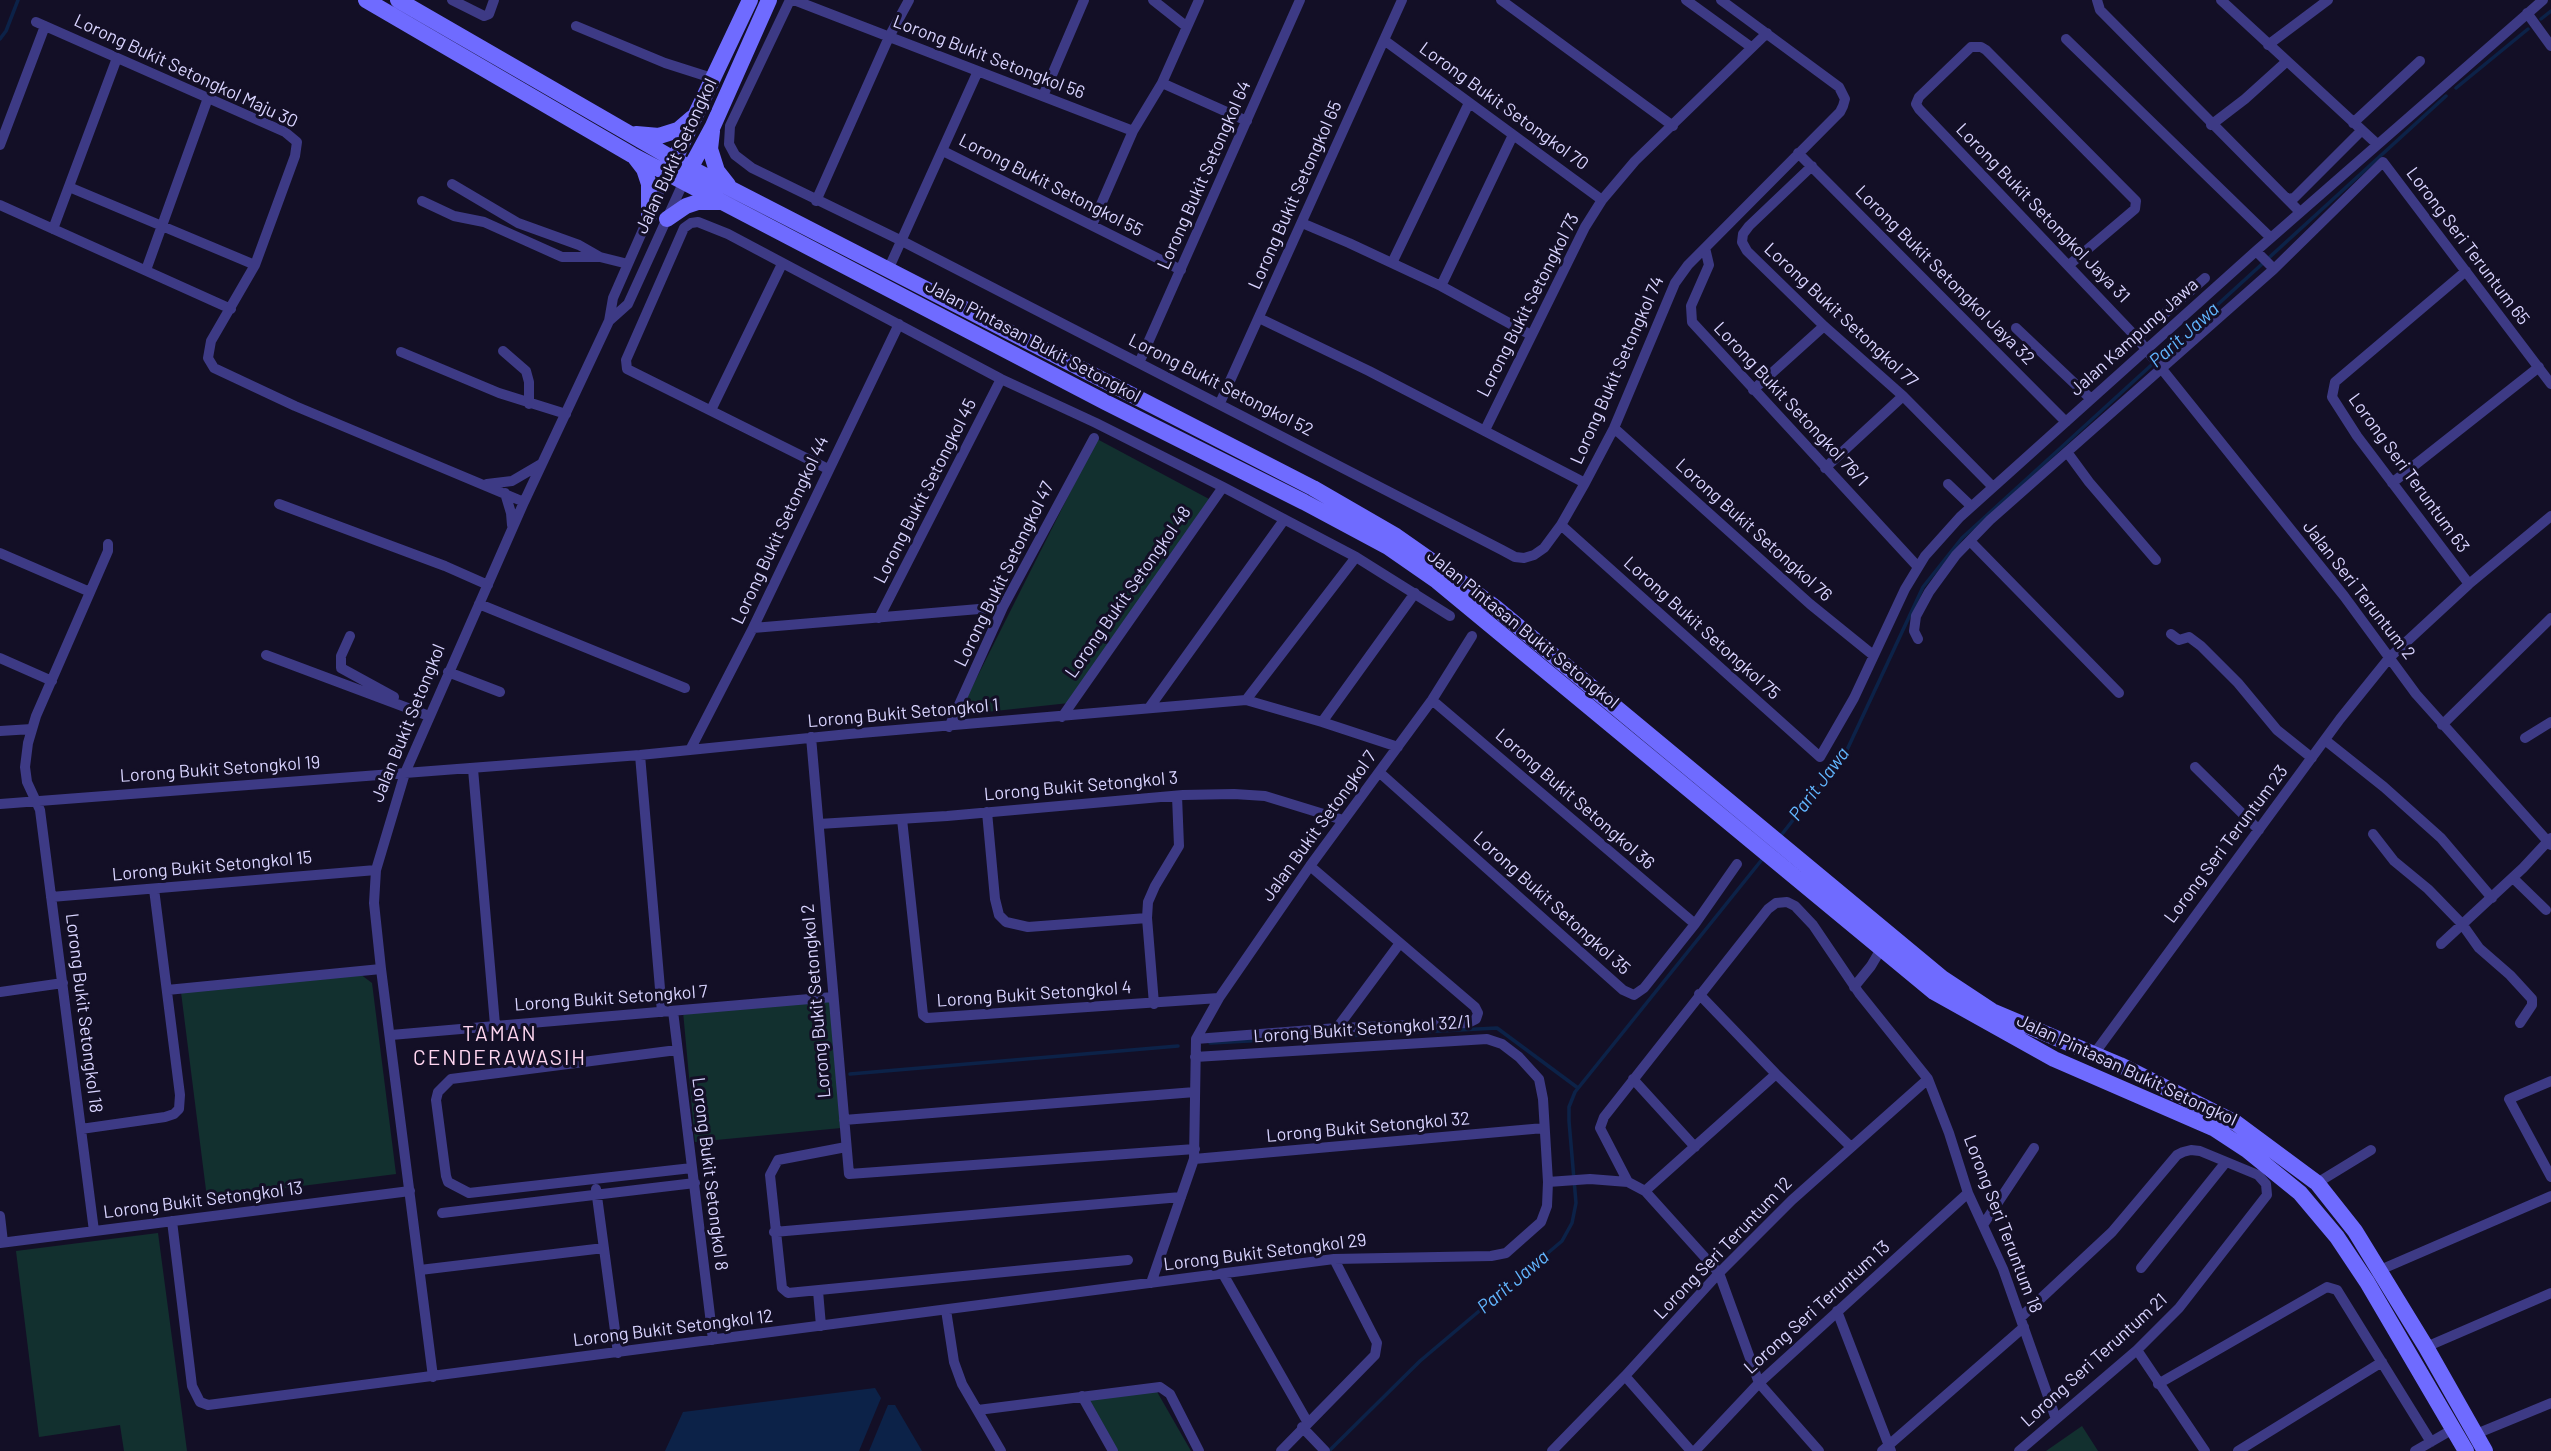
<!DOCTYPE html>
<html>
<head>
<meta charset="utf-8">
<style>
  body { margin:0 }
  canvas { display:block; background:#130f26 }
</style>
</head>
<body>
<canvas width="2551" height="1451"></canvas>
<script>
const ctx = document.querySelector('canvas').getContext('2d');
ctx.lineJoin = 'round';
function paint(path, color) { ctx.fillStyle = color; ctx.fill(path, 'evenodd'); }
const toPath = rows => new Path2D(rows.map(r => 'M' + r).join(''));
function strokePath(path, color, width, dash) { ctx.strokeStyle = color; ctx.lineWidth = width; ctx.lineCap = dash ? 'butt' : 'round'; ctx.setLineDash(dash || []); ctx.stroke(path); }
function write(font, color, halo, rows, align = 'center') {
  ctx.font = font + ' Barlow,sans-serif'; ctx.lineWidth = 6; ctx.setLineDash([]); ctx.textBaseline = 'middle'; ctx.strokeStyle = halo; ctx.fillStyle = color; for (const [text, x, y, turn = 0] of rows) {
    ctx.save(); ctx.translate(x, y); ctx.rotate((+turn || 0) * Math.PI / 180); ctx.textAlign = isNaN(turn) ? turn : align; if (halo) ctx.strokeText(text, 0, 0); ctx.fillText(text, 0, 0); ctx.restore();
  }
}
paint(toPath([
  [1097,439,1209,499,1069,703,958,715],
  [360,974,372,983,396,1174,207,1198,181,992],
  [830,999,841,1128,695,1142,683,1011],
  [158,1233,187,1451,124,1451,120,1425,39,1437,16,1251],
  [1156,1390,1191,1451,1115,1451,1085,1397],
  [2082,1426,2098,1451,2046,1451]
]), '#12302f');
paint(toPath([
  [875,1388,881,1398,859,1451,665,1451,683,1412],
  [888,1405,895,1405,922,1451,869,1451]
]), '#0c2248');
strokePath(toPath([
  [2541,19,2551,11],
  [0,39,6,31,18,0],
  [2456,88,2528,29],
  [1779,838,1846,752,1923,587,1962,538,2446,96],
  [1210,1043,1497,1028,1578,1088],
  [850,1074,1178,1046],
  [1329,1451,1420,1361,1562,1241,1572,1223,1576,1203,1569,1121,1569,1107,1575,1092,1764,857]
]), '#0c2248', 3.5);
strokePath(toPath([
  [452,0,484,16,489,14,494,0],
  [790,0,730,126,729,144,735,155,752,168,902,241,1502,550,1515,557,1524,558,1534,555,1544,548,1561,525,1585,483,1614,428,1675,283,1688,265,1840,112,1843,106,1845,99,1839,87,1721,0],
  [794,0,1133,131],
  [1153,0,1187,27],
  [1501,0,1673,126],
  [1686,0,1751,47],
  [2097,0,2100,10,2300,212],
  [2221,0,2377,144],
  [2527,13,2551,46],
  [36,22,285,132,297,142,295,156,255,265,211,341,208,358,214,368,295,406,524,502],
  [576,26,665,63,712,78],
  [2066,39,2271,238],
  [1384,40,1602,200],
  [2268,45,2328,0],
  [1162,83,1247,121],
  [1043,96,1084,0],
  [2353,123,2420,61],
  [2211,125,2245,99,2286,62],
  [0,145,45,26],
  [943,151,1181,270],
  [1798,153,2066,422],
  [1812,166,1749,226,1743,234,1742,242,1747,251,1824,326,1903,396,1992,486],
  [452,184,518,223,579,245,600,257],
  [69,187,255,265],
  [2287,199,2294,198,2361,131],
  [422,201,454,216,484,222,562,257,600,257,628,264],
  [816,201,889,37,909,0],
  [0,205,231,309],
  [1302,223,1349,243,1441,286,1531,335],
  [1092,225,1133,131,1162,83,1199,0],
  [53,229,117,58],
  [1705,248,1709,265,1691,306,1692,322,1918,567],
  [2256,251,2274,269],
  [1392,263,1469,103],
  [2069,265,2135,209,2136,201,1986,50,1981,47,1971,47,1919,97,1916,104,1919,109,2137,338,2344,596,2416,694,2551,845],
  [146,270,208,98],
  [888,270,978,71],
  [2466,271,2335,382,2332,397,2357,436,2469,584],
  [1441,286,1513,135],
  [1259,318,1369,371,1585,483],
  [609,321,628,304,684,181],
  [2016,328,2091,399],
  [2137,338,2205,278],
  [503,351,526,371,529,382,529,404],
  [401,352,499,393,566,414],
  [1139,363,1300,0],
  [1753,390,1824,326],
  [1220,403,1402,0],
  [711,410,782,264],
  [1614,428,1810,604,1873,655],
  [1485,430,1585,227,1602,200,1635,161,1767,33],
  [2067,452,2089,482,2156,560],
  [1825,468,1903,396],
  [828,469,627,369,626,360,684,228,691,223,698,222,728,234,1001,379,1096,423,1223,487,1356,557,1450,616],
  [2392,483,2539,367],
  [487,484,512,481,541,464],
  [1948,484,1971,506],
  [505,493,511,513,512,525],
  [279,504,445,566,488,585],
  [1561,525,1820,757,1854,698,1905,589,1925,556,1960,517,2256,251,2543,0],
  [1970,541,2119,693],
  [0,553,90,592],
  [479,604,685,688],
  [879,618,1001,379],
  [753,628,1003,607],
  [2171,634,2179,640,2189,637,2201,646,2238,683,2277,730,2312,758],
  [350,636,341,656,341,668,394,697],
  [1918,639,1914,631,1916,616,1929,592,1956,555,1990,520,2274,269,2383,162,2551,384],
  [266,655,429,716],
  [0,658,52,681],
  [448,672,500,692],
  [1246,700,1356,557],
  [1432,700,1695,924],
  [1149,708,1284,520],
  [1062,717,1223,487],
  [1322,722,1415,593],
  [2442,725,2551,618],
  [949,727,1003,607,1094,438],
  [0,731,32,729],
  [811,737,849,1174,1195,1149],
  [2525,738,2551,722],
  [2325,740,2384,787,2441,838,2492,898],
  [690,750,753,628,899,324],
  [640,755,662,1012],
  [2195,767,2259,830],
  [473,769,495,1025],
  [1379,772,1623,990,1634,995,1644,988,1695,924,1737,864],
  [0,804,640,755,849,734,1246,700,1322,722,1398,747],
  [987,812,995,899,999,915,1006,922,1028,927,1147,918],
  [902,819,923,1015,927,1018,1219,998],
  [819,824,947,816,1183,795,1234,794,1265,796,1343,820],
  [2373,834,2394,861,2428,889,2462,924,2479,948,2510,975,2532,999,2532,1005,2520,1023],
  [2513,878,2546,910],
  [51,897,376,870],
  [2441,944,2523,868,2551,838],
  [1854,987,1871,966,1881,949],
  [167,990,381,969],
  [0,992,63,983],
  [1699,994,1776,1074,1850,1146],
  [1154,1004,1147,918,1148,902,1155,886,1179,846,1177,796],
  [673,1011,713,1340],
  [1337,1028,1400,943],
  [391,1035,833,997],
  [1196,1039,1337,1028,1468,1023,1476,1019,1478,1013,1475,1007,1310,866],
  [677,1050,451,1079,438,1092,436,1100,446,1176,448,1182,469,1193,692,1168],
  [2094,1054,2340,719,2390,657,2469,584,2551,516],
  [1633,1079,1695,1147],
  [2551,1081,2509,1099,2551,1177],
  [844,1120,1195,1092],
  [81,1129,165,1117,174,1114,179,1109,180,1095,154,889],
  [846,1147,778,1160,770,1175,782,1288,788,1293,1128,1260],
  [1194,1159,1544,1128],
  [1548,1182,1590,1179,1628,1182,1645,1191,1719,1273,1759,1383,1819,1451],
  [1628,1182,1600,1128,1604,1117,1768,909,1776,903,1787,902,1795,906,1813,925,1859,993,1928,1079,1949,1133,1968,1193,2003,1269,2056,1419],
  [2317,1183,2371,1150],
  [596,1189,618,1353],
  [1645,1191,1776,1074],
  [442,1213,695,1183],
  [0,1216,3,1242],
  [172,1221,192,1386,200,1402,208,1405,1334,1259,1491,1256,1506,1253,1541,1222,1547,1206,1548,1182,1543,1099,1539,1079,1519,1057,1502,1044,1487,1039,1195,1057],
  [1983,1225,2034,1148],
  [94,1231,40,810,27,782,25,767,28,743,36,716,108,551,108,544],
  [774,1232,1181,1197],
  [0,1243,410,1191],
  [2141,1268,2226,1162],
  [420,1270,604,1248],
  [2380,1270,2551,1196],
  [1223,1274,1308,1423],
  [1151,1283,1194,1159,1196,1039,1219,998,1310,866,1432,700,1472,636],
  [818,1291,821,1326],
  [946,1310,954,1362,962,1384,1001,1451],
  [1837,1311,1891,1451],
  [2426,1347,2551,1293],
  [2137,1350,2205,1451],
  [1625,1376,1691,1451],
  [433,1377,381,969,374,903,376,870,405,773,524,502,609,321,613,298,668,173],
  [2158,1384,2327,1287,2337,1290,2431,1442],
  [1082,1396,1113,1451],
  [978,1410,1160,1387,1170,1394,1199,1451],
  [1302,1427,1325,1451],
  [2476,1434,2551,1403],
  [1281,1451,1375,1355,1377,1343,1334,1259],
  [1552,1451,1625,1376,1719,1273,1792,1200,1928,1079],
  [1695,1451,1759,1383,1968,1193],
  [1882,1451,2024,1327],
  [2019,1451,2137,1350,2179,1308,2267,1195,2266,1184,2258,1175,2200,1151,2191,1150,2183,1152,2177,1155,2112,1232,2021,1317],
  [2238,1451,2382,1362],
  [2415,1451,2448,1432]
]), '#3d3a85', 10);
strokePath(toPath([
  [366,0,632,155,1105,402,1304,502,1388,547,1437,581,1934,992,2054,1059,2215,1129,2247,1150,2300,1193,2337,1237,2367,1282,2466,1451],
  [398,0,675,160,1313,488,1396,536,1446,571,1496,608,1942,978,1992,1011,2120,1065,2236,1123,2317,1183,2355,1231,2426,1347,2485,1451],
  [712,131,710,149,717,171,728,185],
  [636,134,659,136,678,130,692,118],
  [634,156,644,169,649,184,649,216],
  [670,169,750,0],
  [686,176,713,126,769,0],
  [667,219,686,206,698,202,719,202]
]), '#6f6bff', 16);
write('18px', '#d9d4ff', '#130f26', [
  ["Lorong Bukit Setongkol 56",989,57,21],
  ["Lorong Bukit Setongkol Maju 30",186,71,25],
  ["Lorong Bukit Setongkol 70",1504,106,36],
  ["Jalan Bukit Setongkol",676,156,-65],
  ["Lorong Bukit Setongkol 64",1204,175,-66],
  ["Lorong Bukit Setongkol 55",1051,185,27],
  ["Lorong Bukit Setongkol 65",1295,195,-66],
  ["Lorong Bukit Setongkol Jaya 31",2043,213,46],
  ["Lorong Seri Teruntum 65",2468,246,53],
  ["Lorong Bukit Setongkol Jaya 32",1945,275,45],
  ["Lorong Bukit Setongkol 73",1528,305,-63],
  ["Lorong Bukit Setongkol 77",1841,315,43],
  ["Jalan Kampung Jawa",2134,337,-42],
  ["Jalan Pintasan Bukit Setongkol",1033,341,28],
  ["Lorong Bukit Setongkol 74",1617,370,-66],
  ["Lorong Bukit Setongkol 52",1221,385,27],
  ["Lorong Bukit Setongkol 76/1",1791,404,47],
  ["Lorong Seri Teruntum 63",2409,473,54],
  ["Lorong Bukit Setongkol 45",925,491,-63],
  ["Lorong Bukit Setongkol 44",780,530,-65],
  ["Lorong Bukit Setongkol 76",1754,530,42],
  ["Lorong Bukit Setongkol 47",1004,574,-64],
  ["Jalan Seri Teruntum 2",2359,590,52],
  ["Lorong Bukit Setongkol 48",1128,592,-55],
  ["Lorong Bukit Setongkol 75",1702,628,42],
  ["Jalan Pintasan Bukit Setongkol",1523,629,39],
  ["Lorong Bukit Setongkol 1",903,713,-5],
  ["Jalan Bukit Setongkol",408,723,-68],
  ["Lorong Bukit Setongkol 19",220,769,-4],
  ["Lorong Bukit Setongkol 3",1081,786,-5],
  ["Lorong Bukit Setongkol 36",1575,799,41],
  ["Jalan Bukit Setongkol 7",1319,826,-54],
  ["Lorong Seri Teruntum 23",2226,844,-53],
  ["Lorong Bukit Setongkol 15",212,866,-5],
  ["Lorong Bukit Setongkol 35",1552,903,42],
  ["Lorong Bukit Setongkol 4",1034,994,-4],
  ["Lorong Bukit Setongkol 7",611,998,-4],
  ["Lorong Bukit Setongkol 2",816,1001,-95],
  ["Lorong Bukit Setongkol 18",84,1013,83],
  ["Lorong Bukit Setongkol 32/1",1362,1029,-4],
  ["Jalan Pintasan Bukit Setongkol",2127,1070,25],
  ["Lorong Bukit Setongkol 32",1368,1127,-5],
  ["Lorong Bukit Setongkol 8",710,1174,83],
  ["Lorong Bukit Setongkol 13",203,1200,-7],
  ["Lorong Seri Teruntum 18",2003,1224,69],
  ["Lorong Seri Teruntum 12",1723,1248,-46],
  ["Lorong Bukit Setongkol 29",1265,1252,-7],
  ["Lorong Seri Teruntum 13",1817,1307,-42],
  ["Lorong Bukit Setongkol 12",673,1328,-7],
  ["Lorong Seri Teruntum 21",2094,1360,-42]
]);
write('italic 19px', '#62b6ff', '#130f26', [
  ["Parit Jawa",2184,335,-42],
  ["Parit Jawa",1819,784,-53],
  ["Parit Jawa",1513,1282,-40]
]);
ctx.letterSpacing = '2px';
write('21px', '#ffd6f0', '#130f26', [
  ["TAMAN",500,1034],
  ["CENDERAWASIH",500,1058]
]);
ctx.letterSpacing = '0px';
</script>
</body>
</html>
